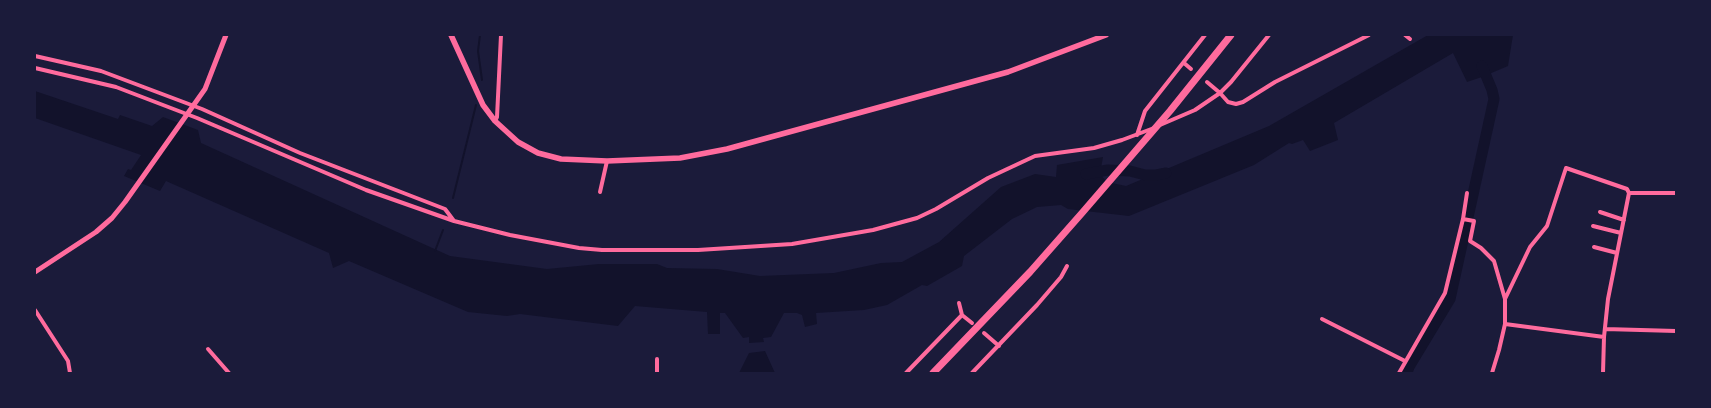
<!DOCTYPE html>
<html>
<head>
<meta charset="utf-8">
<style>
  body { margin:0 }
  #map { position:relative; width:1711px; height:408px; overflow:hidden; background:#1b1b3a; font-family:Lato,sans-serif }
  canvas { display:block }
  .frame { position:absolute; inset:0; border:36px solid #1b1b3a; pointer-events:none }
</style>
</head>
<body>
<div id="map">
<canvas width="1711" height="408"></canvas>
<div class="frame"></div>
</div>
<script>
const ctx = document.querySelector('canvas').getContext('2d');
ctx.lineJoin = 'round';
function paint(path, color) { ctx.fillStyle = color; ctx.fill(path, 'evenodd'); }
const toPath = rows => new Path2D(rows.map(r => 'M' + r).join(''));
function strokePath(path, color, width, dash) { ctx.strokeStyle = color; ctx.lineWidth = width; ctx.lineCap = dash ? 'butt' : 'round'; ctx.setLineDash(dash || []); ctx.stroke(path); }
paint(toPath([
  [1428,35,1513,35,1508,66,1489,74,1490,79,1485,81,1482,77,1467,82,1453,53,1334,123,1338,140,1310,151,1303,140,1292,144,1289,143,1254,165,1129,216,1068,209,1061,205,1037,207,1012,219,964,256,962,266,927,286,922,285,887,305,864,310,816,313,817,324,805,327,802,315,797,313,784,313,771,337,763,338,764,342,749,343,749,337,743,338,725,313,720,313,720,334,708,334,707,312,635,306,618,326,520,314,507,316,468,312,349,261,333,268,329,253,166,181,160,191,124,176,128,169,131,170,141,155,35,118,35,91,118,119,120,115,152,126,163,117,198,130,201,143,450,256,547,269,599,264,657,264,667,268,717,269,760,276,834,273,881,263,902,262,939,242,1001,187,1035,174,1056,177,1057,165,1103,157,1100,174,1107,182,1126,186,1269,126],
  [765,351,775,373,739,373,749,353]
]), '#12122b');
strokePath(toPath([
  [480,35,478,51,482,80],
  [453,198,476,105],
  [435,251,443,230]
]), '#12122b', 2);
strokePath(toPath([
  [1086,174,1108,170,1130,171,1145,175,1156,175,1166,173],
  [1407,373,1409,367,1450,299,1494,99,1492,90,1482,66]
]), '#12122b', 11);
strokePath(toPath([
  [1405,35,1410,39],
  [35,56,101,71,202,109,300,153,445,209,454,221],
  [1184,63,1191,69],
  [35,68,116,87,197,118,366,190,454,221,510,235,579,248,602,250,698,250,792,244,873,230,917,218,936,209,988,178,1035,156,1094,148,1122,140,1154,128],
  [1207,82,1220,93,1231,82,1269,35],
  [495,121,497,117,501,35],
  [1160,125,1195,110,1220,93,1228,102,1236,104,1243,102,1275,82,1369,35],
  [1137,135,1145,111,1205,35],
  [600,192,607,161],
  [1629,193,1676,193],
  [1600,212,1624,220],
  [1463,219,1474,221,1470,241,1481,248,1494,261,1505,299,1505,324,1499,350,1492,373],
  [1593,226,1621,233],
  [1594,247,1617,253],
  [1505,299,1530,247,1547,226,1566,168,1627,189,1629,193],
  [959,303,962,315,972,323],
  [35,310,68,361,70,373],
  [1322,319,1405,361],
  [1505,324,1604,337],
  [1605,329,1676,331],
  [984,333,999,346],
  [208,349,229,373],
  [657,359,657,373],
  [906,373,962,315],
  [972,373,1037,305,1061,277,1067,266],
  [1399,373,1445,293,1463,219,1467,193],
  [1603,373,1604,337,1608,299,1629,193]
]), '#ff6b9d', 4);
strokePath(toPath([
  [35,272,96,232,112,218,125,202,205,89,226,35]
]), '#ff6b9d', 5);
strokePath(toPath([
  [451,35,483,105,495,121,518,142,538,153,561,159,607,161,680,158,727,149,1008,72,1106,35]
]), '#ff6b9d', 5.5);
strokePath(toPath([
  [933,373,1030,272,1082,213,1170,111,1231,35]
]), '#ff6b9d', 7);
</script>
</body>
</html>
